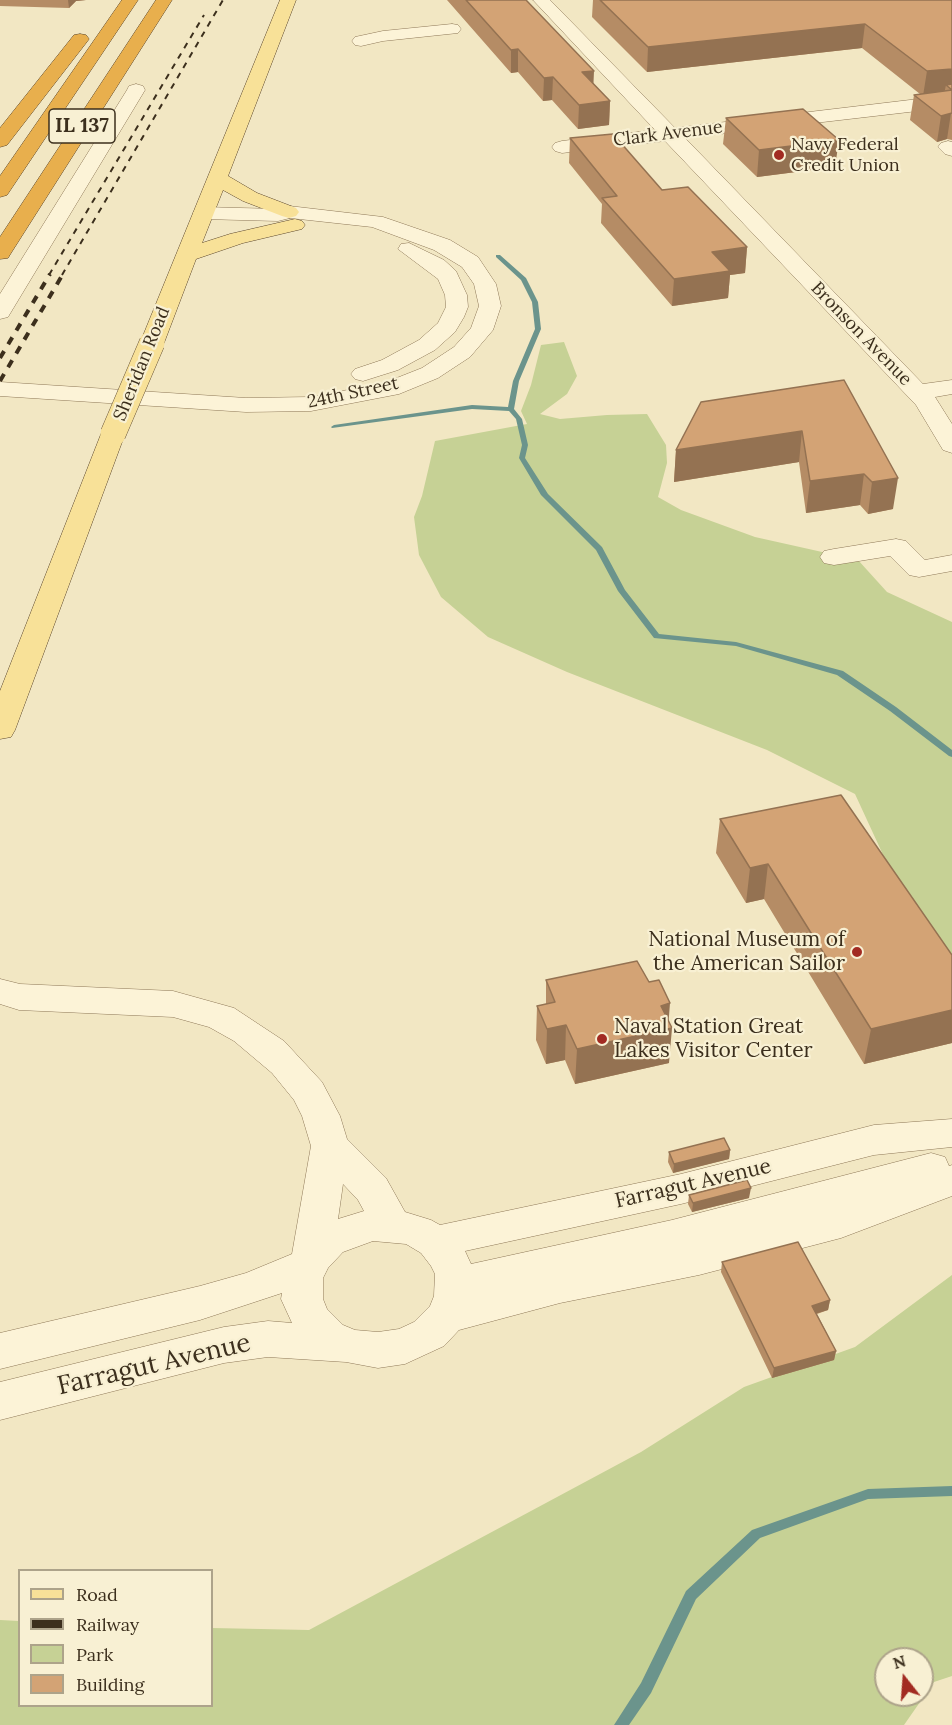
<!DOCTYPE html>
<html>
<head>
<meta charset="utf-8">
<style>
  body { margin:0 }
  #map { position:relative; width:952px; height:1725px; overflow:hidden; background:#f2e7c3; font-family:Lora,serif }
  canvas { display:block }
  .legend { position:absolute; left:18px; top:1569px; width:195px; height:138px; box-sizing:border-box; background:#f8f0d3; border:2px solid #ada38a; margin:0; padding:8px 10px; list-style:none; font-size:18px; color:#3c2f1d }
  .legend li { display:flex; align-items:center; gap:12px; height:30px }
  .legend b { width:30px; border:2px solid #ada38a }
  .north { position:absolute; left:874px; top:1647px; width:60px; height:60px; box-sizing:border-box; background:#f8f0d3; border:2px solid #ada38a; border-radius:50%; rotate:343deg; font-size:16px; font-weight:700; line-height:24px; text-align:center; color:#3c2f1d }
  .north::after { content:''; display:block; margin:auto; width:21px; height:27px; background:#a22b22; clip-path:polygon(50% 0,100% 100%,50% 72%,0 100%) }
</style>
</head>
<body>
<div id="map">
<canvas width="952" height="1725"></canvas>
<ul class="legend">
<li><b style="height:8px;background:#f8e198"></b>Road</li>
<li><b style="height:8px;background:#3c2f1d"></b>Railway</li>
<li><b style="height:16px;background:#c6d195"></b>Park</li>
<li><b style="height:16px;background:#d3a375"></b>Building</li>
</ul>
<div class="north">N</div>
</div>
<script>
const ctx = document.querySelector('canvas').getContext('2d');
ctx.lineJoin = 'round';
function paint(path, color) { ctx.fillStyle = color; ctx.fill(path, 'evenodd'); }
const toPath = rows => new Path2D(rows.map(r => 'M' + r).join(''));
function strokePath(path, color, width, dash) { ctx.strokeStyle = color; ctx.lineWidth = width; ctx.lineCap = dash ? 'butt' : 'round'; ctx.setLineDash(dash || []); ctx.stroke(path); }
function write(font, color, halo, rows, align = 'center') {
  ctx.font = font + ' Lora,serif'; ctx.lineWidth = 4.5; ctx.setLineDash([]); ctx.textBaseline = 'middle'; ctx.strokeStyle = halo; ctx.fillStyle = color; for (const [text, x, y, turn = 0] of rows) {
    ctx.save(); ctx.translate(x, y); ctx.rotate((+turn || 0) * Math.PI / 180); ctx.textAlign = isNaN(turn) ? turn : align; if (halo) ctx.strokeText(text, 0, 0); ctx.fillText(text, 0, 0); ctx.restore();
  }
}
paint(toPath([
  [564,342,577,376,567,394,540,414,560,419,607,415,647,414,666,445,667,463,658,497,681,510,755,537,858,560,887,592,952,622,952,963,891,872,855,794,767,750,567,672,488,637,441,597,419,555,414,517,422,496,435,441,527,424,521,411,531,385,541,345],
  [952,1275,952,1676,934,1682,904,1725,0,1725,0,1620,19,1621,20,1706,212,1706,212,1628,309,1630,641,1452,744,1387,855,1347],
  [886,1659,922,1659,922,1695,886,1695]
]), '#c6d195');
paint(toPath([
  [496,255,500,255,526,278,538,302,541,329,519,381,514,409,522,419,528,445,525,458,548,494,602,547,625,590,659,634,736,642,843,671,896,707,952,750,952,757,949,756,890,711,837,675,736,646,654,638,618,591,596,550,541,495,519,458,522,445,516,419,509,411,472,409,332,428,331,427,334,425,472,405,508,407,513,381,535,329,532,302,521,280,496,257,496,255],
  [952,1486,952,1496,868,1499,760,1538,696,1599,651,1693,629,1725,614,1725,641,1683,686,1591,752,1530,868,1489,952,1486]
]), '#6b948c');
const minor = toPath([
  [533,0,550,0,675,128,952,95,952,107,685,138,923,384,952,380,952,394,935,397,952,424,952,453,943,450,916,405,665,141,562,153,555,151,552,147,555,143,562,141,655,130,533,0],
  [452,24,458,25,461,29,458,33,383,41,361,46,355,45,352,41,355,37,383,31,452,24],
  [136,84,143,86,145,90,11,312,8,317,0,319,0,294,127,90,129,86,136,84],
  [948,141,952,142,952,156,945,154,938,147,941,143,948,141],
  [289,206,383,217,450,240,478,257,496,284,501,306,493,330,470,357,438,378,399,394,311,411,246,412,0,396,0,382,246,398,311,397,384,383,422,368,454,347,471,328,479,306,474,284,462,267,434,250,372,227,290,218,278,221,203,219,196,217,193,213,196,209,203,207,277,209,289,206],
  [409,243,444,260,456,271,467,295,468,307,464,317,455,332,435,350,398,370,363,381,355,379,351,374,355,369,382,360,419,340,438,323,446,307,445,295,438,279,398,249,401,244,409,243],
  [896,539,906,541,925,560,952,555,952,571,919,577,909,575,890,556,834,565,824,563,820,557,824,551,834,549,896,539],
  [0,979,20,984,173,991,234,1008,284,1041,322,1082,340,1116,347,1139,386,1178,405,1212,431,1220,440,1225,681,1174,874,1125,952,1119,952,1147,874,1155,681,1204,465,1251,471,1264,672,1220,931,1153,945,1157,949,1166,952,1165,952,1196,841,1238,699,1275,560,1303,459,1330,444,1346,405,1364,378,1368,346,1362,268,1357,224,1363,0,1420,0,1382,224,1327,268,1321,292,1323,281,1299,282,1293,200,1320,0,1369,0,1333,200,1286,246,1273,292,1254,311,1146,302,1116,294,1100,272,1073,234,1041,209,1027,173,1017,19,1010,0,1004,0,979],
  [343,1184,358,1200,364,1211,338,1219,343,1184],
  [373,1241,406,1244,421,1253,431,1266,435,1274,434,1296,430,1306,414,1322,399,1329,378,1332,355,1330,343,1325,327,1309,323,1299,323,1278,328,1268,343,1252,373,1241]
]);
const major = toPath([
  [280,0,296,0,228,176,257,193,296,208,299,212,296,216,289,218,282,216,243,201,223,190,202,243,230,234,295,219,302,221,305,225,302,229,243,243,196,259,164,343,160,348,152,350,144,348,140,343,280,0],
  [113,427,122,429,125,434,15,730,11,737,0,739,0,691,101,434,104,429,113,427]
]);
const highway = toPath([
  [122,0,138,0,7,195,0,197,0,176,122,0],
  [156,0,172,0,11,253,8,258,0,259,0,237,156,0],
  [80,34,86,35,89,39,86,43,7,145,0,147,0,128,74,35,80,34]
]);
strokePath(minor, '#8e7858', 1);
strokePath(major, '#5b462c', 1);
strokePath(highway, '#5b462c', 1);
paint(minor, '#fcf3d7');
paint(major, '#f8e198');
paint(highway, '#e8af4d');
strokePath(toPath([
  [49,275,204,15],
  [62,275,223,0]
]), '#3c2f1d', 2, [6, 6]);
strokePath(toPath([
  [0,358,50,274],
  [0,381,63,274]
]), '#3c2f1d', 4, [8, 8]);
const majorBridge = toPath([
  [113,434,152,343]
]);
strokePath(majorBridge, '#5b462c', 26, []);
strokePath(majorBridge, '#f8e198', 25);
paint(toPath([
  [0,0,86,0,76,1,69,8,0,6],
  [447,0,526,0,594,84,610,101,609,125,578,129,552,100,543,101,518,72,511,73],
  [593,0,952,0,952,140,947,139,937,142,910,120,914,95,920,94,862,48,647,72,592,17],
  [726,118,835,167,757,177,723,144],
  [570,138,662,190,747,247,745,273,730,275,728,298,672,306,601,223,602,204,569,163],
  [844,380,893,509,868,514,860,505,806,513,799,462,674,482,676,450],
  [720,819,952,955,952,1043,864,1064,764,899,746,903,716,853],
  [546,980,668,1021,669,1063,575,1084,565,1060,546,1064,536,1040,537,1006,546,1004],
  [730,1150,729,1159,673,1173,668,1162,669,1152],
  [689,1195,749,1198,692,1212,688,1204],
  [722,1262,830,1300,828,1310,817,1314,836,1351,834,1360,772,1378,721,1272]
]), '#b58c65');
paint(toPath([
  [68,0,86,0,76,1,69,8],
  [865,24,862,48,647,72,648,47],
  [518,49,518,72,511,73,511,50],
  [952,69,952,90,946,85,944,94,923,96,927,71],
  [594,71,593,94,582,72],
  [553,77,552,100,543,101,544,78],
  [610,101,609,125,578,129,579,105],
  [951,113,947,139,937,142,941,116],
  [839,140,835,167,757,177,759,150],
  [747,247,745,273,730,275,728,298,672,306,674,279,712,252],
  [802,431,799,462,674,482,676,450],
  [864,474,860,505,806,513,810,481],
  [898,478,893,509,868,514,872,482],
  [768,864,764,899,746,903,750,868],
  [670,1003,668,1029,672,1028,669,1063,575,1084,577,1049,661,1006],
  [952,1010,952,1043,864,1064,871,1029],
  [566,1025,565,1060,546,1064,547,1029],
  [730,1150,729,1159,673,1173,674,1164],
  [751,1188,749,1198,692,1212,693,1203],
  [830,1300,828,1310,811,1315,812,1306],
  [836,1351,834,1360,772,1378,774,1368]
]), '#947252');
const building = toPath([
  [466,0,526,0,594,71,582,72,610,101,579,105,553,77,544,78,518,49,511,50,466,0],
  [600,0,952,0,952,69,927,71,865,24,648,47,600,0],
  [952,84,952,90,946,85,952,84],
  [952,90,952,113,941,116,914,95,952,90],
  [803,109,839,140,759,150,726,118,803,109],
  [613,134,662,190,688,187,747,247,712,252,730,271,674,279,602,198,617,196,570,138,613,134],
  [844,380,898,478,872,482,864,474,810,481,802,431,676,450,701,402,844,380],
  [841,795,952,955,952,1010,871,1029,768,864,750,868,720,819,841,795],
  [637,961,649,982,659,980,670,1003,661,1006,672,1028,577,1049,566,1025,547,1029,537,1006,555,1002,546,980,637,961],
  [724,1138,730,1150,674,1164,669,1152,724,1138],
  [747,1180,751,1188,693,1203,689,1195,747,1180],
  [798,1242,830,1300,812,1306,836,1351,774,1368,722,1262,798,1242]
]);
paint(building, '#d3a375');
strokePath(building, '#947252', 1.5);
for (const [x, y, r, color] of [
  [779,155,6,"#a22b22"],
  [857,952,6,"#a22b22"],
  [602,1039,6,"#a22b22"]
]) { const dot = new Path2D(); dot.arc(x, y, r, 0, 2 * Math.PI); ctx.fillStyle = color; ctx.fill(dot); strokePath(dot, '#f8f0d3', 2); }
write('18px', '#3c2f1d', '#f8f0d3', [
  ["Clark Avenue",668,134,-7],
  ["Bronson Avenue",861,334,46],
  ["Sheridan Road",142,364,-68],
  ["24th Street",353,393,-12]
]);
write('18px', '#3c2f1d', '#f8f0d3', [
  ["Navy Federal",791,145],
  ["Credit Union",791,166]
], 'left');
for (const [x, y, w] of [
  [82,126,66]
]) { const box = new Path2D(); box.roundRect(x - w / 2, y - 17, w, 34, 4.5); ctx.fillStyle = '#f8f0d3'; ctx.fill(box); strokePath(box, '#3c2f1d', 1.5); }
write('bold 20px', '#3c2f1d', null, [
  ["IL 137",82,126]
]);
write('21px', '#3c2f1d', '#f8f0d3', [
  ["National Museum of",845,940],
  ["the American Sailor",845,964],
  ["Naval Station Great",614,1027,"left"],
  ["Lakes Visitor Center",614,1051,"left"]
], 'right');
write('21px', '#3c2f1d', '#f8f0d3', [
  ["Farragut Avenue",693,1184,-13]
]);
write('26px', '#3c2f1d', '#f8f0d3', [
  ["Farragut Avenue",154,1365,-13]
]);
</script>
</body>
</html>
